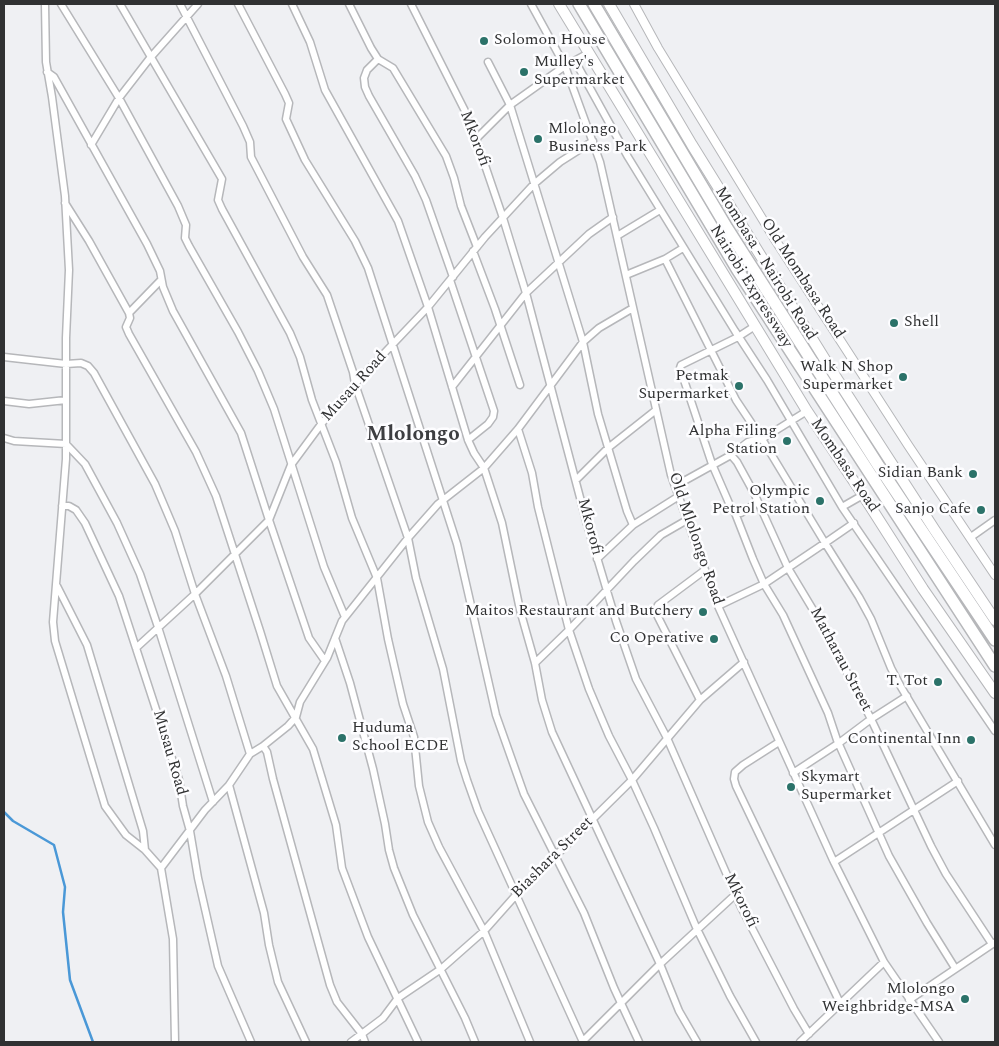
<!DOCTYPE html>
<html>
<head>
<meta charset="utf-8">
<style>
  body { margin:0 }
  #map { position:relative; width:999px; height:1046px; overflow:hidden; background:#eff0f3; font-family:Spectral,serif }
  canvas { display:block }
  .frame { position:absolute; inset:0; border:5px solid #303132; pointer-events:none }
</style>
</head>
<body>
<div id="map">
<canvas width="999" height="1046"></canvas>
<div class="frame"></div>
</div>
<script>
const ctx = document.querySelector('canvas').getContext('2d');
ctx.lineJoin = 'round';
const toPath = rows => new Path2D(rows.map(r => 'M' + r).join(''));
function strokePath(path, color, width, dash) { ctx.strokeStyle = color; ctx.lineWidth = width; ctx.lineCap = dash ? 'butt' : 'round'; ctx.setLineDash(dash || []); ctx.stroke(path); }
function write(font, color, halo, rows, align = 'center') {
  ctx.font = font + ' Spectral,serif'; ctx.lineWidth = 5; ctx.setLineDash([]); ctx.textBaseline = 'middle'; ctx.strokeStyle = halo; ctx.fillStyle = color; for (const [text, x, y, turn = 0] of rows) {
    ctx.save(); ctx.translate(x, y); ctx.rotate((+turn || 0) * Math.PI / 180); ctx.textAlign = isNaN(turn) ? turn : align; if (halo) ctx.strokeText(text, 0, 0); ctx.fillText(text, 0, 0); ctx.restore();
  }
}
strokePath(toPath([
  [4,812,13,821,54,845,65,887,63,912,70,980,93,1042]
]), '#4a98d7', 2.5);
const minor = toPath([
  [45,4,46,62,52,97,65,196,69,270,66,338,66,459,53,622,55,641,105,806,126,835,145,850,161,868],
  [61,4,119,98,178,206,186,225,185,238,189,246,238,332,258,371,274,409,324,567,345,617],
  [120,4,222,179,218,200,222,209,290,333,300,357,312,400,336,462,352,518,377,578,388,639,403,704,414,737,419,786,428,822,439,847,484,931,530,1042],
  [180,4,243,126,250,142,251,157,303,257,327,295,353,372,355,384,408,538,416,578,443,669,461,761,467,780,478,811,583,1042],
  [238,4,285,94,289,103,286,119,305,160,355,241,368,268,457,544,496,715,524,794,584,913,614,988,639,1042],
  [292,4,310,42,325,90,398,221,428,307,468,440,474,453,484,468,502,523,520,610,535,663,542,700,552,732,660,964,679,1011,697,1042],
  [349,4,371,48,378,59,393,68,446,156,454,178,461,206,477,247],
  [411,4,465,111,476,139,503,218,526,293,587,524,616,621,636,679,667,738,741,907,794,1009,809,1034],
  [531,4,565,66,600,162,671,475,718,606,833,860,884,962,939,1042],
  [378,59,367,70,364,78,365,87,369,96,415,176,426,200,453,277],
  [575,61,628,157,735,331,767,380,842,507,995,731],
  [488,62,510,105,583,342,598,414,627,511,633,525],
  [47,72,54,77,147,244,160,271,163,287,173,311,241,433,269,520,309,638,325,661],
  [476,139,510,105,565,66,589,53],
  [91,145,119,98,150,58,198,4],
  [65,203,89,241,129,313,130,318,126,327,129,334,196,452,216,496,260,631,277,686,313,749,336,825,342,868,368,937,418,1042],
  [617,236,660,210],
  [473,251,495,309,520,385],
  [665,259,736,400,762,439,825,543,854,523],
  [626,275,665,259,683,248],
  [450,280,494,411,493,417,488,424,468,440],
  [129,313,161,280],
  [755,326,738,337,681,365,680,368,712,464,732,510,735,513,741,513,758,502],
  [4,357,66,364,81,363,88,366,94,373,155,484,175,531,195,594,226,676,250,754],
  [452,387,526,293,589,234,613,217],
  [4,401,29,404,66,400],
  [518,429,532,473,538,507,569,630,589,689,609,736,632,780,654,828,696,927,730,996,756,1042],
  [4,438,14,441,66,444,85,464,117,523,140,574,158,627,213,802],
  [731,455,737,462,754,493,788,568,824,628,871,719,931,846,946,874,992,944],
  [576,480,608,448,656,410],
  [675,486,731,455,748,442,755,440,762,439,807,411],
  [62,506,69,506,76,510,85,523,119,596,179,780,183,806,190,831,198,878,218,966,251,1042],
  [842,507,863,495],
  [735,513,753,559,764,584,783,615,828,713,837,740,889,856,927,923,955,968],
  [971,537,995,520],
  [597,559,633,525,679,496],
  [57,586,87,645,143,831,145,850],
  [718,606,764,584,825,543,859,597,871,619,891,668,901,687,995,845],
  [335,638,350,683,373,769,385,824,389,850,394,868,413,915,465,1018,475,1042],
  [136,648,195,594,269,520,291,465,322,423,355,384,428,307,485,237,534,184,560,162,593,141],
  [535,663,569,630,634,561,661,535,687,520],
  [700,700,657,615,656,609,658,605,705,570],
  [779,742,743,765,735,772,734,779,736,786,840,1003],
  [793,773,839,743,871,719,907,696],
  [229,785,264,913,269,945,278,982,306,1042],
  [834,862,958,781],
  [909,1000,994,943],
  [583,1041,660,964,736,894],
  [175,1042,173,939,161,868,205,810,229,785,250,754,263,746],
  [351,1042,383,1018,398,998,441,969,484,931,516,895,632,780,700,700,744,662],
  [365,1042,362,1034,337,1002,330,985,273,779,267,752,263,746,288,726,296,717,300,702,327,658,342,621,408,538,438,504,484,468,518,429,583,342,599,328,633,308],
  [800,1042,884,962]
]);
const tertiary = toPath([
  [634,4,658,48,774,238,908,445,995,575]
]);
const trunk = toPath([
  [559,4,807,411,863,495,923,589,995,693],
  [609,4,692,145,837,379,934,529,995,620]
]);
const motorway = toPath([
  [579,4,737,269,995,666],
  [594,4,727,228,878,465,995,640]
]);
strokePath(minor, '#b6b7ba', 9);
strokePath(tertiary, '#b6b7ba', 10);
strokePath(trunk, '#b6b7ba', 12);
strokePath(motorway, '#b6b7ba', 14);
strokePath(minor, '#fff', 6);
strokePath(tertiary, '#fff', 8);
strokePath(trunk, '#fff', 10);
strokePath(motorway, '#fff', 11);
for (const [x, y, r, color] of [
  [484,41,5,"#2b7269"],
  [524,72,5,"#2b7269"],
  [538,139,5,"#2b7269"],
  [894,323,5,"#2b7269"],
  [903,377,5,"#2b7269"],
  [739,386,5,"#2b7269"],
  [787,441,5,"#2b7269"],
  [973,474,5,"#2b7269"],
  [820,501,5,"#2b7269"],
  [981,510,5,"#2b7269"],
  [703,612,5,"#2b7269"],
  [714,639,5,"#2b7269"],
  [938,682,5,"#2b7269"],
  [342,738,5,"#2b7269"],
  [971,740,5,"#2b7269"],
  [791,787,5,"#2b7269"],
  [965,999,5,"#2b7269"]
]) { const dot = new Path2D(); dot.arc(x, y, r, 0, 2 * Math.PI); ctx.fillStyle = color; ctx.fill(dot); strokePath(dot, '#fdfdff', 2); }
write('16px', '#303132', '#fdfdff', [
  ["Solomon House",494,41,"left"],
  ["Mulley's",534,63,"left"],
  ["Supermarket",534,81,"left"],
  ["Mlolongo",548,130,"left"],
  ["Business Park",548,148,"left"],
  ["Shell",904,323,"left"],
  ["Walk N Shop",893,368],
  ["Supermarket",893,386],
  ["Petmak",729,377],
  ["Supermarket",729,395],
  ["Alpha Filing",777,432],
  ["Station",777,450],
  ["Sidian Bank",963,474],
  ["Olympic",810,492],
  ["Petrol Station",810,510],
  ["Sanjo Cafe",971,510],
  ["Maitos Restaurant and Butchery",693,612],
  ["Co Operative",704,639],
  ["T. Tot",928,682],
  ["Huduma",352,729,"left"],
  ["School ECDE",352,747,"left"],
  ["Continental Inn",961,740],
  ["Skymart",801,778,"left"],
  ["Supermarket",801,796,"left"],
  ["Mlolongo",955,990],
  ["Weighbridge-MSA",955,1008]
], 'right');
write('16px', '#303132', '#fdfdff', [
  ["Mkorofi",474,139,69],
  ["Mombasa - Nairobi Road",765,264,58],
  ["Old Mombasa Road",802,279,57],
  ["Nairobi Expressway",750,287,58],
  ["Musau Road",355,387,-48],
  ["Mombasa Road",844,466,56],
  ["Mkorofi",589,527,75],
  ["Old Mlolongo Road",695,539,71],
  ["Matharau Street",840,660,62],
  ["Musau Road",169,753,74],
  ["Biashara Street",553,858,-45],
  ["Mkorofi",740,901,64]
]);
write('bold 21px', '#3d3e41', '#fdfdff', [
  ["Mlolongo",413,436]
]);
</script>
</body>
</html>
